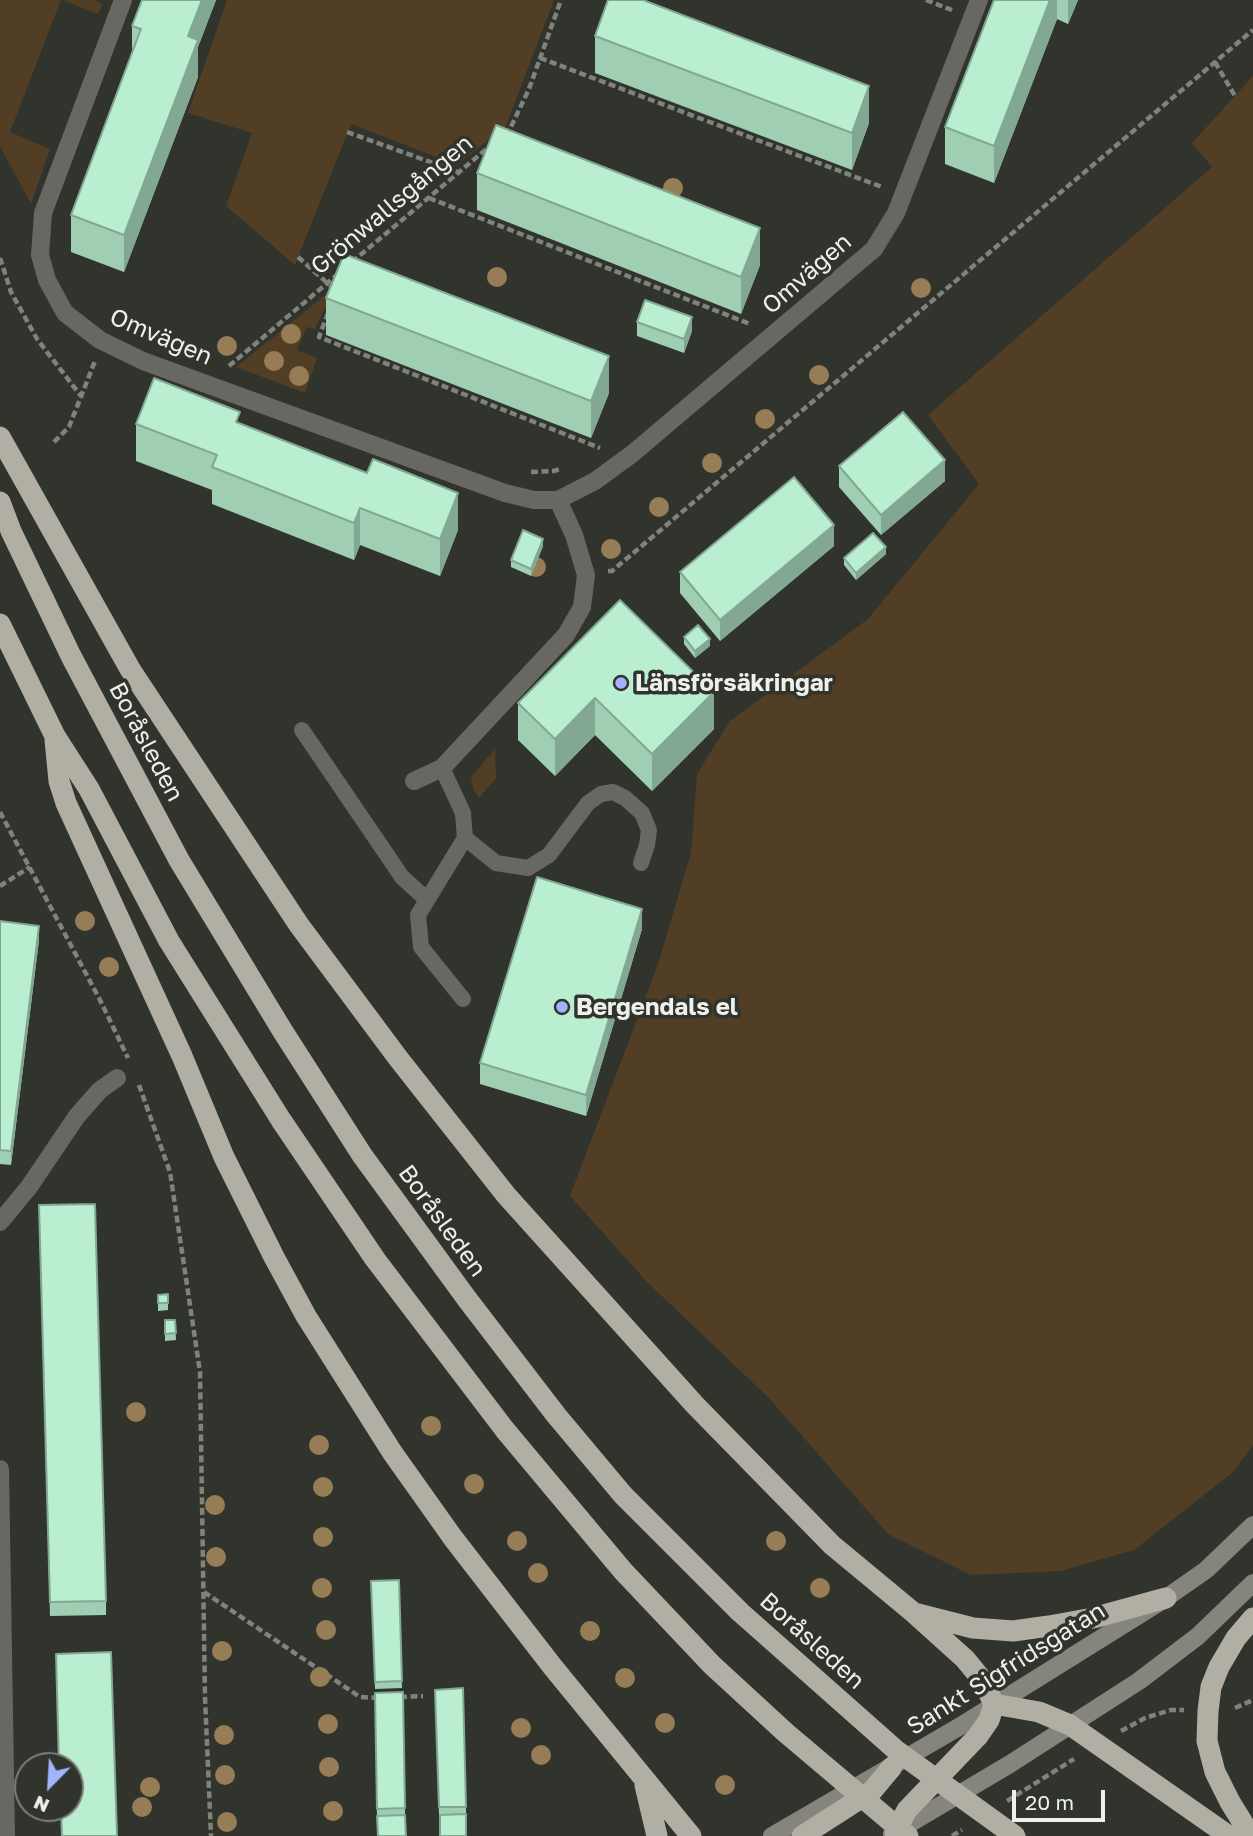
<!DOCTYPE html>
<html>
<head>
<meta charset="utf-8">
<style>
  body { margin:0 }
  #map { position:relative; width:1253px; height:1836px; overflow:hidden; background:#30342c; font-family:"Golos Text",sans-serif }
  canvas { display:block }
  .north { position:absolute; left:14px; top:1752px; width:70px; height:70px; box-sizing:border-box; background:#30342c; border:2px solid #7c7f78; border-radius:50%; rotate:204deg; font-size:19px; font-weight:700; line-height:28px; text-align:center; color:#edf0eb }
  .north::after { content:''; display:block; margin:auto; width:24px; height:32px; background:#a3b2fd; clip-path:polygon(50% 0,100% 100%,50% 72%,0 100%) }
  .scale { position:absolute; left:1012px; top:1790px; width:93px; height:32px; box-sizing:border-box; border:4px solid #edf0eb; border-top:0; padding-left:9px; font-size:21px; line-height:24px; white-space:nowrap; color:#edf0eb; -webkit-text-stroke:5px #30342c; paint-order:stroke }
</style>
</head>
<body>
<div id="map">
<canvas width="1253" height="1836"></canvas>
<div class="north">N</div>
<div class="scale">20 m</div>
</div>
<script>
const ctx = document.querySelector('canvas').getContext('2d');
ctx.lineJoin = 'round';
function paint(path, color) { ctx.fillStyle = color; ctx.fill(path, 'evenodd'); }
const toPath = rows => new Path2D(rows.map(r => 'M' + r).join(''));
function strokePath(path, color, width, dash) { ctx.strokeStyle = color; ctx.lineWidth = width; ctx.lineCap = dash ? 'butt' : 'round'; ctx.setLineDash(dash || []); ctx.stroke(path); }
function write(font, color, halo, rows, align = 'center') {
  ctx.font = font + ' "Golos Text",sans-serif'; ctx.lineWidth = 7; ctx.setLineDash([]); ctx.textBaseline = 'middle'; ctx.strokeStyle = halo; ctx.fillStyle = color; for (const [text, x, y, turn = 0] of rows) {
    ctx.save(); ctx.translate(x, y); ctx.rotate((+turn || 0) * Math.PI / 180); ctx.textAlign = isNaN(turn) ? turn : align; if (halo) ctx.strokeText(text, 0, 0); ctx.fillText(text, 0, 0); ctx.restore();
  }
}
paint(toPath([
  [0,0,61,0,10,132,50,149,31,204,0,146],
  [63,0,93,0,103,4,98,14],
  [227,0,554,0,506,126,457,165,351,124,295,265,226,206,252,133,188,113],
  [1253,76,1253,1445,1232,1473,1134,1550,1060,1571,971,1575,888,1534,769,1398,647,1282,570,1196,658,964,691,853,697,774,730,721,868,619,979,484,928,415,1212,167,1192,143],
  [329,292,330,298,315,329,307,327,297,350,317,358,305,393,236,367],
  [495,749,496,778,479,798,473,788,471,777]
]), '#523e24');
strokePath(toPath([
  [926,0,952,10],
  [540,58,882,187],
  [1215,62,1235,96],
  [347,132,458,172],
  [504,134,510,129,529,89,561,0],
  [429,198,750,324],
  [298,257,334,289],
  [0,258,11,292,37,339,81,396],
  [352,262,490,146],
  [328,313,319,337,600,448],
  [229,366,337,275],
  [54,442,69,427,95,361],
  [531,472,554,471,560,469],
  [608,571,612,571,1253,30],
  [0,812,100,1000,128,1058],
  [0,886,30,867],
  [139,1085,170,1172,200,1372,205,1697,211,1836],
  [204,1592,360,1697,381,1698],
  [400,1697,423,1696],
  [1235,1708,1253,1700],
  [1121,1731,1145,1718,1171,1710,1184,1710],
  [1007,1801,1074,1759],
  [952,1836,962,1830]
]), '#7f837c', 4.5, [7, 3.5]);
strokePath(toPath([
  [302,730,402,877,427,900],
  [442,768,463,813,465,838,418,915,421,947,463,999],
  [465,838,496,863,528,868,549,855,588,803,601,794,613,792,625,798,642,813,649,830,647,845,641,863]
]), '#686762', 16);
strokePath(toPath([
  [123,0,43,213,40,255,47,280,65,313,100,340,143,361,505,493,534,500,558,500,595,481,632,454,874,249,896,213,979,0],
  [414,781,442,768,566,635,582,607,586,575,574,535,558,500],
  [0,1222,29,1187,77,1116,100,1090,117,1078],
  [0,1469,6,1836]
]), '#686762', 18);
strokePath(toPath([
  [892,1834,1010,1764,1139,1681,1198,1636,1253,1583],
  [772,1836,964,1724,1166,1598,1206,1570,1253,1525]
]), '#85857d', 18);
strokePath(toPath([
  [0,437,130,669,299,925,398,1058,506,1195,695,1405,832,1545,914,1613,973,1628,1013,1631,1049,1626,1093,1618,1166,1598],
  [0,502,11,531,71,656,179,860,282,1030,362,1155,467,1299,556,1415,623,1495,740,1612,897,1751,1015,1836],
  [0,624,55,736,89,789,169,941,281,1120,375,1259,505,1430,623,1571,712,1665,786,1733,908,1836],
  [55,740,59,781,66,803,182,1056,224,1157,274,1257,306,1316,392,1452,453,1538,552,1666,691,1836],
  [994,1704,1039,1712,1070,1725,1229,1836],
  [645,1785,657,1836],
  [895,1832,907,1810,978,1736,989,1720,994,1704,983,1681,965,1659,915,1614],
  [802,1836,872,1791,892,1767],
  [1251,1836,1230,1802,1215,1772,1207,1741,1208,1711,1211,1687,1219,1667,1236,1638,1253,1618]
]), '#b1afa3', 21);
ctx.fillStyle = '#967d56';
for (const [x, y] of [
  [673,188],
  [497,277],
  [921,288],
  [291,334],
  [227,346],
  [274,361],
  [819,375],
  [299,376],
  [765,419],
  [712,463],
  [659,507],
  [611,549],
  [536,567],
  [85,921],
  [109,967],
  [136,1412],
  [431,1426],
  [319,1445],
  [474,1484],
  [323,1487],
  [215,1505],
  [323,1537],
  [517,1541],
  [776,1541],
  [216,1557],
  [538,1573],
  [322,1588],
  [820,1588],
  [326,1630],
  [590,1631],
  [222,1651],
  [320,1677],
  [625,1678],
  [665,1723],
  [328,1724],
  [521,1728],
  [224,1735],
  [541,1755],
  [329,1767],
  [225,1775],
  [725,1785],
  [150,1787],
  [142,1807],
  [333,1811],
  [227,1822]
]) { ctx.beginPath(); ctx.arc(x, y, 10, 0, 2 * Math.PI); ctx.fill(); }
paint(toPath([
  [142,0,216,0,198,47,198,77,124,272,71,252,71,215,132,53,132,26],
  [994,0,1078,0,1068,24,1057,19,994,183,945,164,945,127],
  [595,36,869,123,852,170,595,73],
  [477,173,760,265,741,314,477,210],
  [326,298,609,393,591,438,326,335],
  [637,322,692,331,684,353,637,336],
  [240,423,458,530,440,576,360,545,354,560,212,504,212,490,136,461,136,424],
  [839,466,945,481,881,535,839,487],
  [543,546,531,576,511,567,511,560],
  [834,546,720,641,680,593,680,572],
  [886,554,856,580,844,565,844,558],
  [620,600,714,729,652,791,595,735,555,776,518,740,518,703],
  [684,637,710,646,695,658,684,644],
  [0,921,39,940,11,1165,0,1164],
  [642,929,586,1116,480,1084,480,1063],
  [39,1219,106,1601,106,1615,50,1616],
  [168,1294,168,1310,158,1311,158,1295],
  [165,1320,175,1320,176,1340,165,1341],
  [399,1580,402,1688,375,1689,371,1581],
  [435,1690,466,1807,466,1814,439,1815],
  [403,1692,405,1815,377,1816,375,1693]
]), '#9fceb3');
paint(toPath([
  [202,0,216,0,198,47,198,77,124,272,124,235,188,36],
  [1050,0,1057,0,1057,19,994,183,994,146],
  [1068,0,1078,0,1068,24],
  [869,86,869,123,852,170,852,133],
  [760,228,760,265,741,314,741,277],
  [692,317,692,331,684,353,684,339],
  [609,356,609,393,591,438,591,401],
  [945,460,945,481,881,535,881,515],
  [458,493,458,530,440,576,440,539],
  [360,508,360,545,354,560,354,523],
  [834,525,834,546,720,641,720,620],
  [543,539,543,546,531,576,531,569],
  [886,547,886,554,856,580,856,573],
  [710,639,710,646,695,658,695,651],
  [714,692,714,729,652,791,652,754],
  [595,698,595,735,555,776,555,739],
  [642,909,642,929,586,1116,586,1095],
  [39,926,39,940,11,1165,11,1151]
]), '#82a792');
const building = toPath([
  [142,0,202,0,188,36,198,40,124,235,71,215,141,29,132,26,142,0],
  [608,0,643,0,869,86,852,133,595,36,608,0],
  [994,0,1050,0,994,146,945,127,994,0],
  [496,125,760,228,741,277,477,173,496,125],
  [344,254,609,356,591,401,326,298,344,254],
  [645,300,692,317,684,339,637,322,645,300],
  [154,378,240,412,236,422,367,473,373,459,458,493,440,539,360,508,354,523,212,467,217,455,136,424,154,378],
  [903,412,945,460,881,515,839,466,903,412],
  [794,477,834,525,720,620,680,572,794,477],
  [523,530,543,539,531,569,511,560,523,530],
  [873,533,886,547,856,573,844,558,873,533],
  [620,600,714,692,652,754,595,698,555,739,518,703,620,600],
  [698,625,710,639,695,651,684,637,698,625],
  [537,877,642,909,586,1095,480,1063,537,877],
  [0,921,39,926,11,1151,0,1150,0,921],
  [95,1204,106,1601,50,1602,39,1205,95,1204],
  [168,1294,168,1303,158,1303,158,1295,168,1294],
  [165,1320,175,1320,176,1333,165,1334,165,1320],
  [399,1580,402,1681,375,1682,371,1581,399,1580],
  [111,1652,117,1836,62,1836,61,1808,70,1808,70,1766,59,1766,56,1654,111,1652],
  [463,1688,466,1807,439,1807,435,1690,463,1688],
  [403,1692,405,1808,377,1809,375,1693,403,1692],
  [466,1814,466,1836,440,1836,440,1815,466,1814],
  [405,1815,406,1836,378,1836,377,1816,405,1815]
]);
paint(building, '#b9efd0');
strokePath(building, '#82a792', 2);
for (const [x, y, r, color] of [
  [621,683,7,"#a3b2fd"],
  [562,1007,7,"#a3b2fd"]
]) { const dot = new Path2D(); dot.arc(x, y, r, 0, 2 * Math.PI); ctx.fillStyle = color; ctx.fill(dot); strokePath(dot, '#30342c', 2.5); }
write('24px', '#edf0eb', '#30342c', [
  ["Grönwallsgången",392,205,-40],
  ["Omvägen",807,274,-41],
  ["Omvägen",161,337,23],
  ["Boråsleden",146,742,62],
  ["Boråsleden",442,1221,54],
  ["Boråsleden",812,1641,42],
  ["Sankt Sigfridsgatan",1006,1669,-32]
]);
write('bold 24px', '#edf0eb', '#30342c', [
  ["Länsförsäkringar",635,683],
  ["Bergendals el",576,1007]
], 'left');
</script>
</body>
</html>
